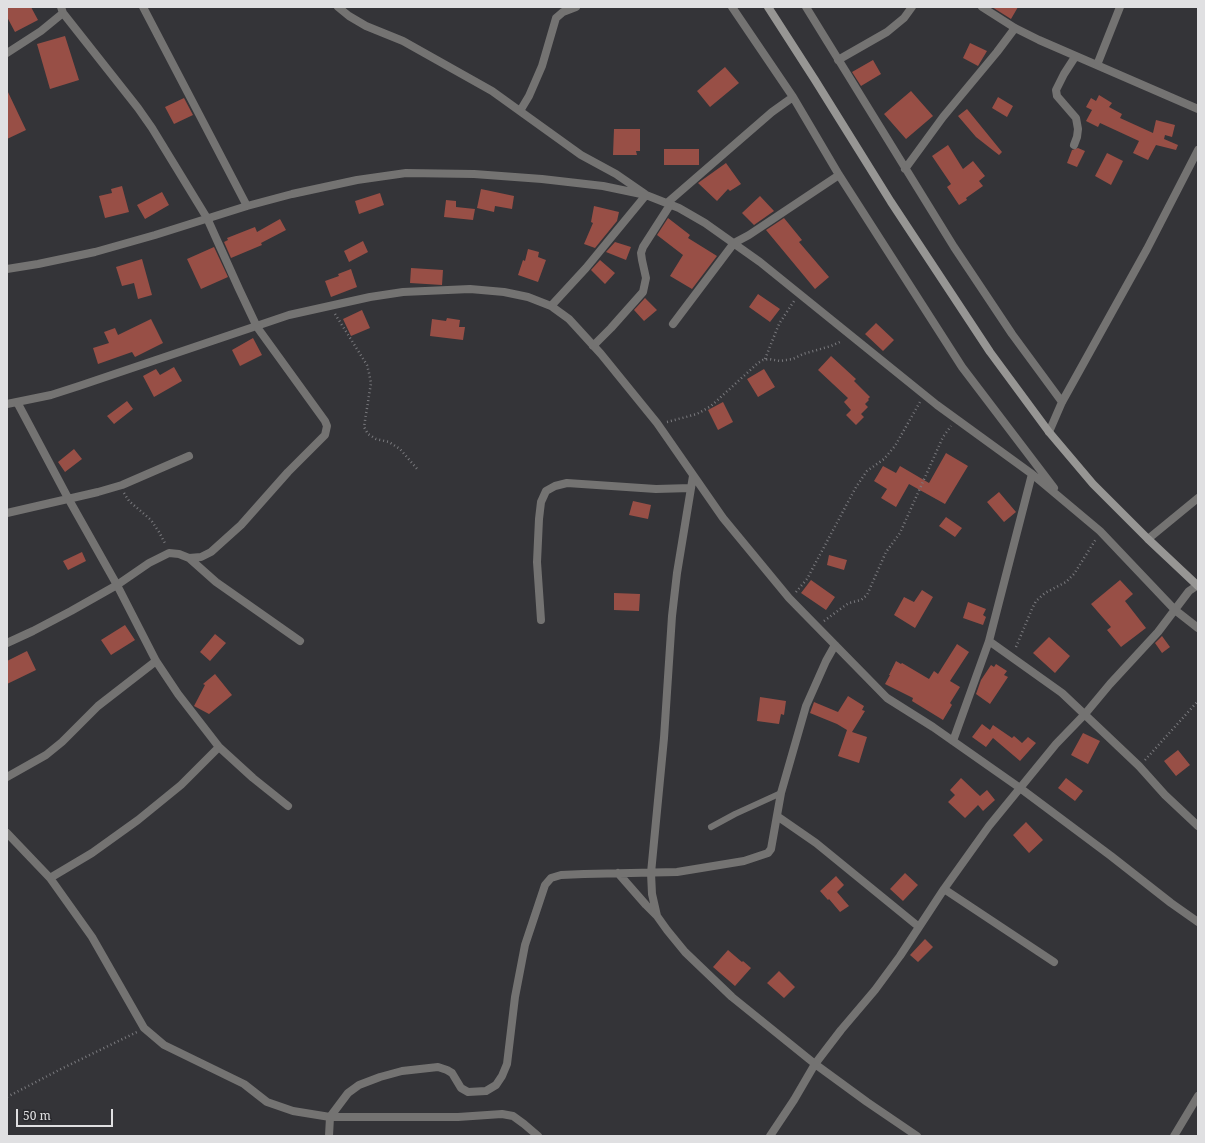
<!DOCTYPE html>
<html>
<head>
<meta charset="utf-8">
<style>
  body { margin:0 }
  #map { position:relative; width:1205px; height:1143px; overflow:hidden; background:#343438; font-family:"Noto Serif",serif }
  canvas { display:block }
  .frame { position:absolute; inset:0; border:8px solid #e0e0e2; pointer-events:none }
  .scale { position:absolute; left:16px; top:1109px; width:97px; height:18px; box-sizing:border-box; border:2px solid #e0e0e2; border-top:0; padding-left:5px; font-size:12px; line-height:14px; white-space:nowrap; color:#e0e0e2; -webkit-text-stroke:3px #2a2a2e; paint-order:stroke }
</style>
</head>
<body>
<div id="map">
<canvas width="1205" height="1143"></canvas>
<div class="frame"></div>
<div class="scale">50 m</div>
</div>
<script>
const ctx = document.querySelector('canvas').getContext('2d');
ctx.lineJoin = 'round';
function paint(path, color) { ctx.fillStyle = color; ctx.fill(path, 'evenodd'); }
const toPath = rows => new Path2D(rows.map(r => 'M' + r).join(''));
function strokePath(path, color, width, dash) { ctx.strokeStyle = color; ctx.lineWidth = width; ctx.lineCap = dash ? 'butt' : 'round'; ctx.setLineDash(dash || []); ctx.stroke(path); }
paint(toPath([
  [7,7,31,7,38,20,15,32,7,17],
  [992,7,1018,7,1011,19],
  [65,36,79,80,50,89,37,44],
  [970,43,987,51,978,66,963,58],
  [873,60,881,74,861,86,852,72],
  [725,67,739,83,710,107,697,91],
  [7,90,26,130,7,139],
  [911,91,933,116,906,139,884,114],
  [1099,95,1112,103,1109,107,1122,114,1120,118,1153,133,1156,120,1175,125,1172,137,1165,135,1164,139,1178,145,1176,150,1156,145,1148,160,1133,153,1139,141,1100,123,1098,127,1086,121,1092,110,1086,107,1091,98,1096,101],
  [998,97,1013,106,1007,117,992,108],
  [184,98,193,115,174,124,165,107],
  [967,109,1002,152,999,155,976,137,958,116],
  [614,129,640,129,640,151,636,151,637,155,613,155],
  [948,145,963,169,973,161,985,176,979,181,983,186,966,198,967,200,959,205,947,187,951,184,932,156],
  [1078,148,1085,151,1077,167,1067,163,1072,150],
  [664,149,699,149,699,165,664,165],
  [1107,153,1123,161,1111,185,1095,176],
  [726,163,741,184,730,191,728,189,717,201,698,183],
  [122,186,129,212,105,218,99,196,112,193,111,189],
  [481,189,514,196,512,209,495,206,494,212,477,208],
  [162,192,169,205,145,219,137,205],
  [380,193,384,205,359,214,355,201],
  [760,196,774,211,754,225,742,213],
  [446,200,456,201,456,207,475,209,473,220,444,217],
  [594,206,619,212,617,221,595,248,584,244,593,223,591,222],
  [668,218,690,235,688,238,717,256,692,289,670,276,683,255,657,235],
  [784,218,802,240,799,242,829,277,815,289,766,230],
  [280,219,286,230,261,243,262,245,231,258,224,242,228,240,227,238,255,227,257,232],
  [363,241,368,252,349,262,344,251],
  [615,242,631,247,626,260,606,252],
  [214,247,228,277,201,289,187,259],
  [528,249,539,252,538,257,546,260,538,282,518,275,523,260,525,261],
  [142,259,152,295,138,299,134,283,122,286,116,267],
  [600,260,615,273,605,284,591,270],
  [411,268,443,270,442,285,410,283],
  [351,269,357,287,331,297,325,281,339,276,338,274],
  [758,294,780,309,770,322,749,307],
  [645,298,657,310,644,321,634,310],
  [362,310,370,328,351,336,343,319],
  [447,318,460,320,459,327,465,327,463,340,430,336,432,319,446,321],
  [151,319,163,343,135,357,132,352,98,364,93,348,109,343,104,332,115,328,118,335],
  [876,323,894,340,883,351,865,334],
  [253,338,262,355,240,366,232,350],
  [831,356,856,379,854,381,870,397,868,399,869,400,865,404,868,407,861,414,864,417,856,425,846,415,851,410,844,402,848,398,818,370],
  [174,367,182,381,154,397,143,376,156,369,160,375],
  [764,369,775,387,758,397,747,379],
  [127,401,133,409,114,424,107,416],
  [723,402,733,422,718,430,708,410],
  [74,449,82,459,65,472,58,462],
  [946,453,968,466,945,504,909,484,896,507,881,498,887,489,874,481,883,466,896,473,900,466,929,483],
  [999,492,1016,512,1004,522,987,502],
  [633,501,651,505,648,519,629,515],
  [946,517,962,528,955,537,939,526],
  [82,552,86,561,68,570,63,561],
  [829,555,847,560,844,570,827,565],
  [811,580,835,597,826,610,801,593],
  [1120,580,1133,594,1125,601,1146,628,1121,647,1107,630,1111,627,1091,604],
  [922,590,933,597,915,628,894,615,904,597,914,602],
  [614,593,640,594,639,611,614,610],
  [968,602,986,609,983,615,986,617,983,625,963,618],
  [125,625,135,640,111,655,101,640],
  [215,634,226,643,210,661,200,652],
  [1162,636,1170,647,1162,653,1155,643],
  [1049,637,1070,656,1055,673,1033,653],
  [957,644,969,652,950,681,960,687,950,703,952,705,943,720,912,701,913,698,885,684,890,675,889,675,896,661,901,664,902,663,929,679,934,671,938,674],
  [27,651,36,670,7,684,7,661],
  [996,664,1007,671,1004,675,1008,677,990,704,976,694,981,680,991,665,994,667],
  [215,674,232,695,209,714,194,706,205,685,203,684],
  [848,696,864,706,862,710,865,711,852,732,867,737,859,763,838,756,847,730,837,724,810,713,814,702,838,712],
  [760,697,786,701,784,715,781,714,779,724,757,721],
  [982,724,990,730,993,725,1012,738,1014,736,1022,743,1028,737,1036,743,1020,761,993,738,986,747,972,737],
  [1083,733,1100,741,1088,764,1071,755],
  [1178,750,1190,765,1176,776,1164,761],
  [961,778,980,796,987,790,995,800,983,811,978,805,965,818,948,802,955,795,950,790],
  [1066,778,1083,791,1075,801,1058,788],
  [1026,822,1043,840,1029,853,1013,835],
  [905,873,918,885,903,901,890,889],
  [836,876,844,885,837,892,849,906,840,912,829,899,828,900,820,891],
  [925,939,933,947,918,962,910,955],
  [728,950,742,962,743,961,751,968,735,986,713,967],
  [779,971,795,987,784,998,767,983]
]), '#984f46');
strokePath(toPath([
  [335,314,367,365,369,373,371,383,364,427,368,434,376,439,389,442,400,449,418,470],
  [765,359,779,324,794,301],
  [667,422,697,414,711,406,758,363,763,360,769,359,780,361,793,359,803,354,831,346,842,341],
  [124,493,129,501,151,520,159,532,166,545],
  [796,592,807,579,856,487,867,471,884,459,895,446,920,402],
  [824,621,843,607,849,603,861,600,867,595,886,552,900,533,943,437,951,426],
  [1016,647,1032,609,1036,601,1045,593,1066,582,1074,574,1096,539],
  [1145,760,1198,701],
  [7,1097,61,1069,137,1032]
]), '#7a7a7e', 2.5, [1, 3]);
strokePath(toPath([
  [711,827,735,814,781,793]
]), '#747372', 6);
strokePath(toPath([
  [143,7,247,206],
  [338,7,349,16,366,26,403,41,492,91,581,155,616,174,645,194],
  [732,7,793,97,839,175,962,367,1054,488],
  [806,7,954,247,1012,334,1062,402],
  [982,7,1015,28,1039,40,1198,109],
  [7,53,41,31,63,13],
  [838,60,887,32,904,18,912,7],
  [1097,65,1120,7],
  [520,111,529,96,542,66,556,18,563,12,576,7],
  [1074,145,1077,137,1078,129,1076,118,1057,96,1056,90,1064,74,1075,57],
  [905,169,943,117,997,52,1015,28],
  [667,203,772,112,793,97],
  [7,269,38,264,95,252,155,235,247,206,292,194,357,180,406,173,474,174,542,179,603,186,646,195,679,208,705,223,760,262,937,405,1032,474,1100,531,1175,610,1198,628],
  [551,306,586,268,646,195],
  [673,324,734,243,749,235,839,175],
  [593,346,611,328,643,292,646,278,642,260,641,253,643,247,670,205],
  [17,402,68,498,117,585,156,661,178,694,219,747,253,778,288,806],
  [7,404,51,395,79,386,289,315,370,297,403,292,470,289,504,292,528,297,551,306,569,319,601,354,657,423,723,518,789,598,887,698,933,727,1020,788,1111,856,1171,903,1198,922],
  [1049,432,1062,402,1147,249,1198,150],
  [693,476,677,573,672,616,664,738,651,873,652,894,657,916,667,930,685,952,732,997,815,1064,867,1102,917,1136],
  [7,513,98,492,122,485,189,456],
  [1148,539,1198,498],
  [189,558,216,582,300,641],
  [541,620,537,562,539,519,541,502,546,491,555,486,567,483,656,489,691,488],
  [989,641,1062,693,1139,766,1165,795,1198,826],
  [7,643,33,631,71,611,117,585,149,563,169,553,179,554,189,558,201,557,211,552,241,525,288,472,325,435,327,426,325,421,257,327,239,289,207,218,152,128,138,108,63,13,61,7],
  [953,741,989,641,1032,474],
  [7,777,46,755,62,742,98,706,156,661],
  [777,816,816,843,919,927],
  [7,833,50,878,92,853,138,820,181,785,219,747],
  [618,873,646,905,657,916],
  [50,878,92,937,144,1028,164,1045,244,1084,267,1102,293,1111,330,1117,458,1117,502,1114,513,1116,524,1124,538,1136],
  [944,889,1054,962],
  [329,1136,330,1117,348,1093,359,1085,380,1077,402,1071,438,1067,447,1070,452,1073,461,1088,468,1092,486,1091,496,1085,502,1076,507,1064,515,997,525,945,545,885,551,878,561,875,584,874,677,872,744,861,768,853,771,849,781,793,806,706,826,661,835,645],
  [770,1136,794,1100,815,1064,841,1030,875,990,900,956,944,889,989,826,1056,744,1085,714,1110,684,1158,632,1189,591,1198,585],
  [1174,1136,1198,1096]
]), '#747372', 8);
strokePath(toPath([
  [768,7,815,80,891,202,990,352,1049,432,1093,484,1148,539,1198,586]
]), '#979694', 8);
</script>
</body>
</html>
